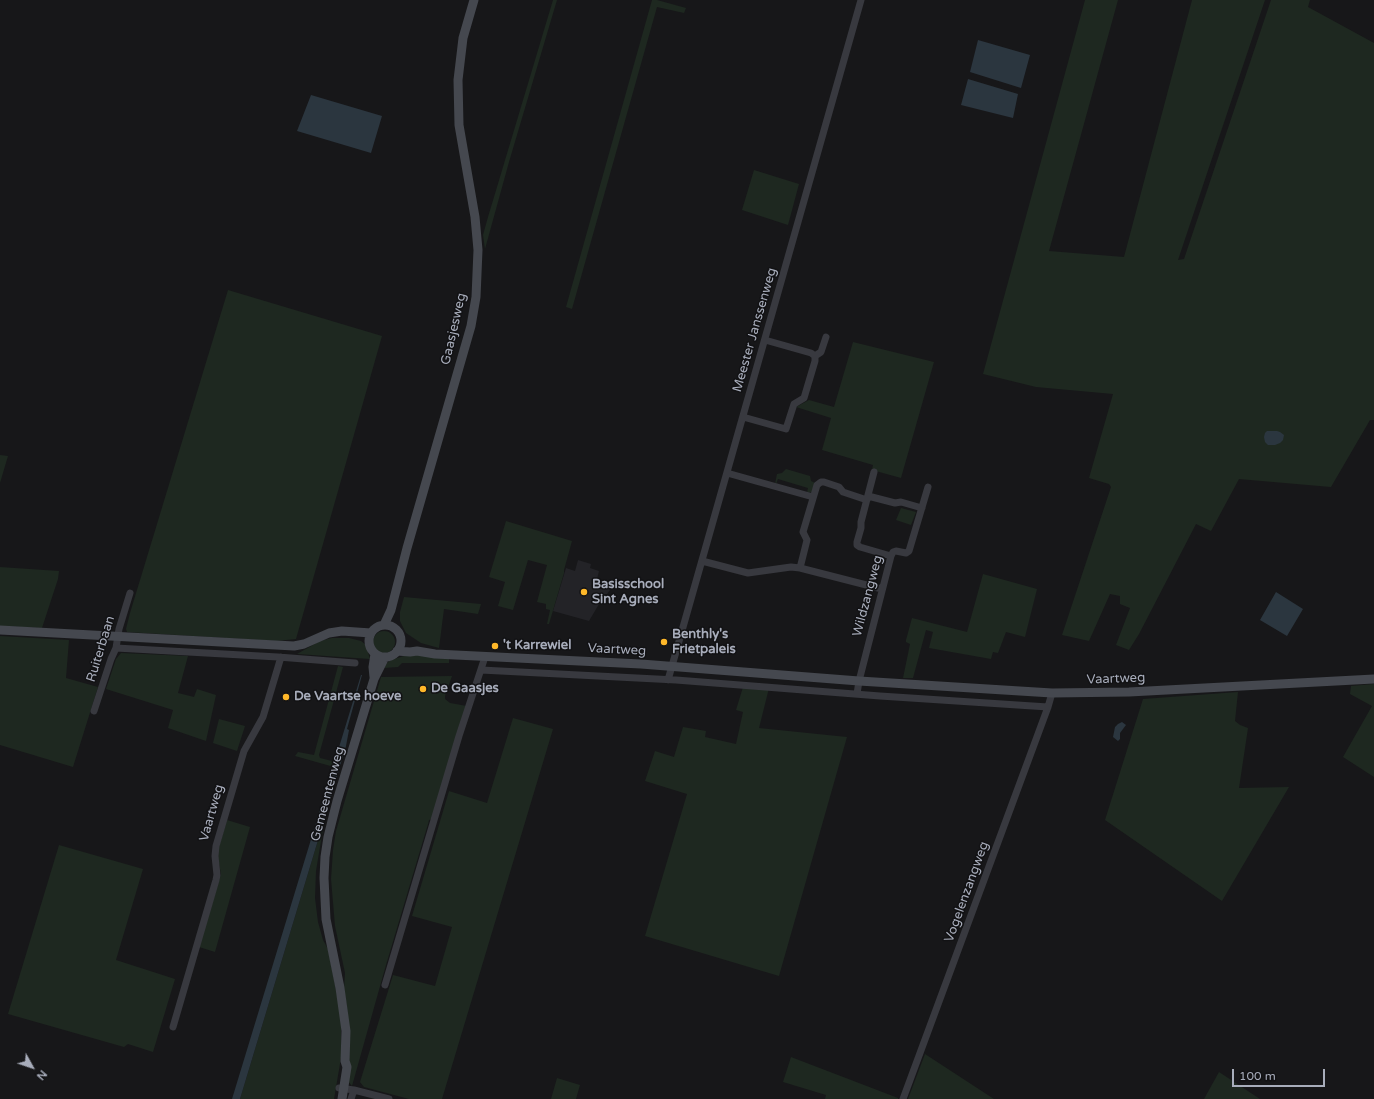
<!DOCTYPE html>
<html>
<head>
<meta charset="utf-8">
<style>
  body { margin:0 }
  #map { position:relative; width:1374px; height:1099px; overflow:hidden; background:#171719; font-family:"Varela Round",sans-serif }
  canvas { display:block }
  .north { position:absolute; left:12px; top:1047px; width:40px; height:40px; -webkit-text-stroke:3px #121214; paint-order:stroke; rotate:130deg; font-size:11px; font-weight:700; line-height:16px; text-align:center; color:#a8adbb }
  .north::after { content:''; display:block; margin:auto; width:14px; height:18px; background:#a8adbb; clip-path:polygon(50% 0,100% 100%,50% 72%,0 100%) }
  .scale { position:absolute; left:1232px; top:1069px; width:93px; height:18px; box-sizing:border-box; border:2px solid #a8adbb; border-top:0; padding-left:5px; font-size:12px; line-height:14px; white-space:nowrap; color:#a8adbb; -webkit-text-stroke:3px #121214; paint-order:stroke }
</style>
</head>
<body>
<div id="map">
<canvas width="1374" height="1099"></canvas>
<div class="north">N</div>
<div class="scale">100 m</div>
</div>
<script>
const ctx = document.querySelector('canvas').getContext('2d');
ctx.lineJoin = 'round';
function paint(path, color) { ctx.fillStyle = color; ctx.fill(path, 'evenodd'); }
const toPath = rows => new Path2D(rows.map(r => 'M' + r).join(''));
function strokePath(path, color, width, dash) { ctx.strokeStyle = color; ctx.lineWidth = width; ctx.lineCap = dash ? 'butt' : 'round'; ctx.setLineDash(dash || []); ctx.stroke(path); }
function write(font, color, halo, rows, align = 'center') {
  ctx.font = font + ' "Varela Round",sans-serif'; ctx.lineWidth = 3; ctx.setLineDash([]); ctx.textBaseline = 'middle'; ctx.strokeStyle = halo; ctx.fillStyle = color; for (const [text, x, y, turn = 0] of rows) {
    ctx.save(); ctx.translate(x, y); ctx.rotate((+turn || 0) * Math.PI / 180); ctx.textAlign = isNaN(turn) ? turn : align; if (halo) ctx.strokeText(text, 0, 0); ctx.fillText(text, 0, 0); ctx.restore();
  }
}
paint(toPath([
  [578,560,591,564,590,568,599,571,597,579,610,590,607,594,605,594,589,621,553,611,566,568,575,571]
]), '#232327');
paint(toPath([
  [553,0,557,0,509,162,485,249,483,235,488,217],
  [652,0,657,0,686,8,684,13,657,7,572,309,566,307],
  [1085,0,1118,0,1049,251,1124,257,1192,0,1265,0,1178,260,1184,259,1271,0,1310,0,1308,7,1374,43,1374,420,1370,420,1331,487,1239,479,1211,531,1196,524,1139,634,1129,650,1116,645,1130,608,1120,604,1120,596,1110,594,1089,641,1062,635,1111,487,1109,484,1089,478,1113,394,1036,387,983,374],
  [754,170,799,184,788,225,742,210],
  [228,290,382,336,296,639,276,641,127,632,126,629,130,613],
  [853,342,934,362,901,478,872,470,873,465,822,450,831,418,796,407,809,400,834,407],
  [0,455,8,456,0,483],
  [786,469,810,476,811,481,815,483,812,492,807,493,808,488,778,479,776,484,775,484,777,474,782,473],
  [901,508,916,512,911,525,896,520],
  [506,521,572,541,564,570,564,573,549,624,547,624,550,610,546,609,546,604,537,602,547,565,528,560,513,610,498,606,505,582,489,577],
  [0,567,59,571,58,579,42,628,0,626],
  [983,574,1037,589,1025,637,1006,632,998,653,993,652,991,659,929,648,933,632,926,630,913,678,903,678,910,644,906,642,906,640,912,618,967,632],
  [404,597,481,604,478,614,444,609,439,648,421,643,406,633,400,621,400,612],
  '373 642a11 11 0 1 1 22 0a11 11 0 1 1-22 0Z',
  [0,636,69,640,66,678,98,687,73,767,0,745],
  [332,638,349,638,361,641,366,645,370,659,297,654,320,641],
  [121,653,188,656,178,693,194,697,197,689,216,695,206,741,168,728,173,710,106,689,116,659],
  [410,654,449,659,449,663,402,663,398,667,384,668,387,663,391,660],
  [338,666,343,667,319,755,320,758,336,762,334,767,295,756,298,752,314,755],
  [452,676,445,696,445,699,450,703,467,706,434,818,429,820,428,824,386,965,352,1086,348,1081,348,1025,347,1008,344,989,345,973,335,926,331,879,333,850,336,831,381,677],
  [1374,684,1374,777,1343,757,1372,706,1350,694,1351,686],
  [743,687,769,688,759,728,847,737,779,976,645,936,687,794,645,781,655,751,674,757,683,727,706,731,705,737,736,744,743,712,736,710],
  [1238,692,1235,721,1240,725,1248,728,1239,788,1289,787,1222,901,1105,820,1143,699],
  [513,718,553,729,442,1099,409,1099,364,1087,360,1082,393,975,435,986,452,927,412,916,449,791,487,803],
  [219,719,245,726,237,751,213,743],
  [325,817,316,871,315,898,318,922,323,940,328,949,341,1015,341,1058,334,1099,240,1099],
  [227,820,250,827,215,952,199,947,221,874,217,853],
  [59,845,143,869,116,960,175,979,153,1052,128,1044,124,1047,8,1014],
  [925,1054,994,1099,908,1099],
  [791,1057,898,1098,898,1099,825,1099,826,1095,783,1082],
  [1219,1072,1257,1097,1260,1099,1204,1099],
  [557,1078,580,1085,576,1099,551,1099]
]), '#1e2820');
paint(toPath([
  [978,40,1030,55,1021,88,970,72],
  [968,79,1018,94,1013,118,961,105],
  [311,95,382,116,371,153,297,131],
  [1267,431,1277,431,1280,432,1284,435,1283,440,1280,443,1275,445,1268,445,1265,442,1264,437,1265,433],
  [1276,592,1303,609,1287,636,1260,620],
  [361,675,362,675,347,729,349,730,346,746,325,817,240,1099,232,1099],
  [1122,722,1126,725,1120,733,1120,739,1118,741,1113,737,1115,727,1118,724]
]), '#2b363f');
strokePath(toPath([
  [815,356,821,352,826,337],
  [743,417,786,429,794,404,804,398,815,361,815,356,811,353,765,340],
  [874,472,861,522,861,528,857,542,857,545,860,547,891,556],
  [727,473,813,497],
  [868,496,895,503,901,502,922,508],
  [702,561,748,573,791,567,800,568,882,589],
  [800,568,807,540,803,532,817,485,821,482,824,482,839,487,843,492,867,500],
  [116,648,278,657,355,663],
  [481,670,676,680,880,696,1048,707],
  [668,680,861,0],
  [857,694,859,681,891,556,893,552,896,551,906,553,909,551,928,487],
  [94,711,111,659,116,648,119,629,130,593],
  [385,985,459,736,485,657],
  [173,1027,216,880,217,875,215,856,216,846,244,751,263,717,281,657],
  [339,1088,354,1090,389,1099],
  [351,1099,354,1090],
  [903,1099,1048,707,1052,693]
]), '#38393f', 7);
strokePath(toPath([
  '369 641a16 16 0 1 1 32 0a16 16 0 1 1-32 0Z',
  [384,625,391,610,407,548,471,326,476,297,478,250,475,217,459,125,458,80,463,38,474,0],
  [0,630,294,646,304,644,329,633,342,631,371,633],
  [397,651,410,652,417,651,435,654,641,664,859,681,1052,693,1129,692,1374,679],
  [374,677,373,667,375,654],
  [342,1099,347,1067,345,1061,346,1031,340,988,326,919,324,878,325,857,328,837,337,801,374,679,385,657]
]), '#45484f', 9);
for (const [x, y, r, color] of [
  [584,592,4,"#ffb829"],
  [664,642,4,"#ffb829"],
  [495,646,4,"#ffb829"],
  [423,689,4,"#ffb829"],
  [286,697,4,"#ffb829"]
]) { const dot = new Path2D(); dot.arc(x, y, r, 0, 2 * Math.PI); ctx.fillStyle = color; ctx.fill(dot); strokePath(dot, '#121214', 1.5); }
write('13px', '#a8adbb', '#121214', [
  ["Gaasjesweg",454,329,-77],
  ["Meester Janssenweg",755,330,-74],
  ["Wildzangweg",868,596,-75],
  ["Ruiterbaan",101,649,-73],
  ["Vaartweg",617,650,3],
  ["Vaartweg",1116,679,-2],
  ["Gemeentenweg",328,794,-75],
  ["Vaartweg",212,813,-74],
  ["Vogelenzangweg",967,892,-70]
]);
write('bold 13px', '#a8adbb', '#121214', [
  ["Basisschool",592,585],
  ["Sint Agnes",592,600],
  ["Benthly's",672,635],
  ["Frietpaleis",672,650],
  ["'t Karrewiel",503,646],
  ["De Gaasjes",431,689],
  ["De Vaartse hoeve",294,697]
], 'left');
</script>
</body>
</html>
